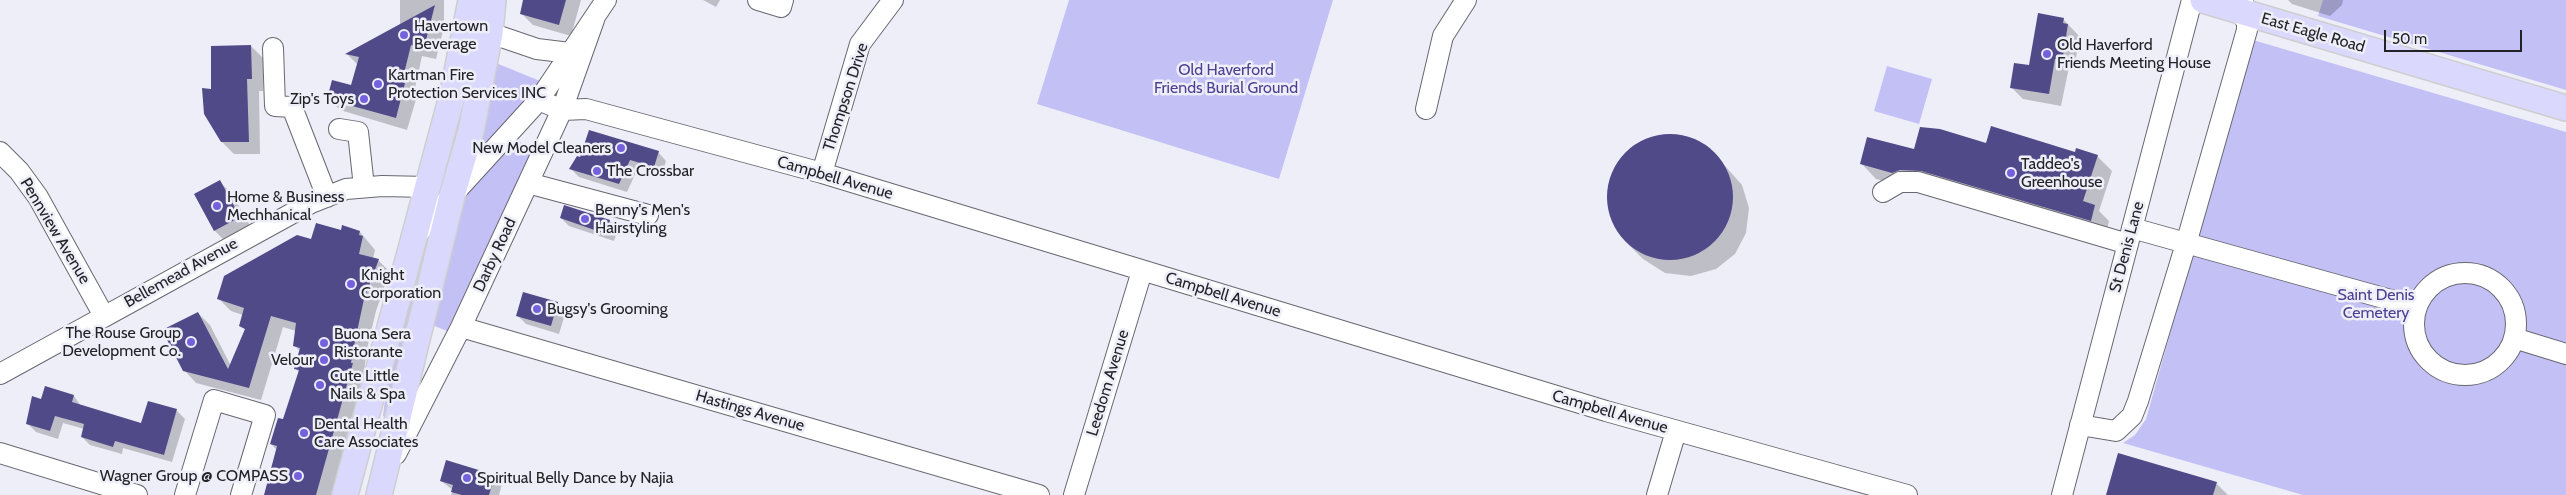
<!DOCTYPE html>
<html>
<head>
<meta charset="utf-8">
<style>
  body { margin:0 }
  #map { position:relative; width:2566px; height:495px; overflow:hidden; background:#eeeef9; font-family:Cabin,sans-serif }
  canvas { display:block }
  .scale { position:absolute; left:2384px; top:30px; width:138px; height:22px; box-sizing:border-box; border:2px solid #232226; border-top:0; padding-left:6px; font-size:15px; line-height:18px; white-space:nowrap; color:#232226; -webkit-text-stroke:4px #eeeef9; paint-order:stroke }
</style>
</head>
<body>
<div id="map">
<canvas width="2566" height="495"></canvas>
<div class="scale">50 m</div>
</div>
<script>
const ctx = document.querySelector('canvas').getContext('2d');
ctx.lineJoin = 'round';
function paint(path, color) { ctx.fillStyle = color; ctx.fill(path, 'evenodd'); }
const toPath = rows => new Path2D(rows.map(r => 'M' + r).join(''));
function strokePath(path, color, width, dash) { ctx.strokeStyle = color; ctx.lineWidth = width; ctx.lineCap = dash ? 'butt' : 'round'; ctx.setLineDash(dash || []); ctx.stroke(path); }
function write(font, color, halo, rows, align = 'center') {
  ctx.font = font + ' Cabin,sans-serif'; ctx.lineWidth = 5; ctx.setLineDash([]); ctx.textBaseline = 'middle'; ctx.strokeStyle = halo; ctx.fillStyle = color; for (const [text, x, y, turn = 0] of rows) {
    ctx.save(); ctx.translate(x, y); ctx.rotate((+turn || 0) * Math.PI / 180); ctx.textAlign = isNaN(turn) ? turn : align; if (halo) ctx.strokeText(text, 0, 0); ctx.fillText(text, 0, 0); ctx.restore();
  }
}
paint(toPath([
  [1069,0,1333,0,1279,179,1037,104],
  [2323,0,2566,0,2566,90,2318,16],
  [2253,40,2566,132,2566,495,2303,495,2123,443,2135,435,2146,419],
  [496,63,540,81,522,108,477,152],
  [1887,66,1932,79,1919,124,1874,111],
  [518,140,531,152,447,331,427,323,461,195],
  [435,226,388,416,383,416,387,384,426,238]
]), '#c3c0f5');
paint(toPath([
  [400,0,444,0,444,27,436,59,422,56,414,93,417,96,407,130,340,110,328,98,352,87,358,65,347,54,400,25],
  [525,0,581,0,571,36,533,25,521,13],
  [703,0,720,0,716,7],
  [2288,0,2343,0,2342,5,2330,16,2292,4],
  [2063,19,2080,37,2074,68,2069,67,2061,106,2023,99,2011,87,2030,67],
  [251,46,263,58,263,91,259,91,260,154,234,154,222,142,212,91],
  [1667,135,1690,138,1711,150,1742,185,1749,208,1746,233,1735,254,1716,269,1691,276,1665,273,1643,259,1628,244,1613,222,1607,197,1612,174,1625,154,1644,140],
  [1986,144,2097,156,2112,171,2099,211,2109,221,2106,235,1876,179,1862,164,1915,151],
  [658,152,666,161,662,174,638,168,627,192,579,177,571,169],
  [220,182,232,194,252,229,227,243,215,231,195,195],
  [561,218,610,221,618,229,614,241,569,226],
  [341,232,360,232,375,250,373,259,378,260,390,272,376,311,366,353,364,376,349,427,346,447,331,495,265,495,277,450,271,444,284,421,299,372,296,369,301,352,294,345,296,331,283,327,261,400,196,383,184,370,198,313,210,325,231,366,246,330,241,326,243,315,231,311,219,299,312,241],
  [524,293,558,303,566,311,559,334,526,324,518,316],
  [74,396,81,406,142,425,176,410,185,419,172,462,123,448,122,454,90,445,82,437,84,429,63,423,58,439,36,432,28,424,42,400],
  [494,476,502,484,499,495,451,495,453,490,441,481],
  [2216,483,2228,495,2107,495]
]), '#0003');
paint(toPath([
  [523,0,566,0,559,25,520,14],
  [435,5,424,48,411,45,402,82,405,83,396,118,327,99,332,80,351,85,359,57,345,54],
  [2038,13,2064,18,2063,23,2068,24,2063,56,2057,55,2057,59,2055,59,2049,94,2010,88,2014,63,2029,65],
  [251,45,252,79,247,79,249,142,221,142,204,114,202,88,211,89,211,46],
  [1991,126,2075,152,2076,148,2098,155,2083,201,2095,205,2091,221,1921,171,1900,170,1892,173,1860,164,1867,137,1914,149,1920,127,1940,129,1986,143],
  [589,130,659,151,654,167,630,160,619,184,569,169,577,156,580,157],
  '1607 197a63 63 0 1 1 126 0a63 63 0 1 1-126 0Z',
  [220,180,240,217,214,231,194,194],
  [564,205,610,220,606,234,560,218],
  [316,223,341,230,342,225,360,231,359,235,363,236,359,254,379,259,364,299,355,341,351,363,353,363,316,495,264,495,277,446,270,444,278,418,283,419,299,370,294,369,300,348,293,346,296,323,271,316,249,388,183,371,162,330,198,312,228,369,245,329,239,326,244,308,217,299,224,276,297,235,311,239],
  [523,292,558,302,551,326,516,316],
  [45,386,74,395,72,402,141,423,148,401,177,409,164,455,115,441,113,447,81,437,84,424,55,416,50,431,26,424,32,396,41,399],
  [2118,453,2217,482,2213,495,2106,495],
  [446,460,495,475,489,495,462,495,451,492,453,485,440,481]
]), '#514a89');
const minor = toPath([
  [758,0,781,7,783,0],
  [490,33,537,49,570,53],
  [273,48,275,106,292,107,327,197],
  [539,100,562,110,586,109,822,173,1606,411,1907,495],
  [1426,109,1443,36,1466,0],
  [339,129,358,132,364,187],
  [0,152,19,171,38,197,104,316],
  [822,173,860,44,893,0],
  [528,183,648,215],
  [1883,192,1900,182,1918,182,2128,244],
  [2132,228,2416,307],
  [416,235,539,100,606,0],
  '2414 324a51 51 0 1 1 102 0a51 51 0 1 1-102 0Z',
  [461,327,1039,495],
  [2514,338,2566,354],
  [0,374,311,203,346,189,382,186,428,187],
  [2080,425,2116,431,2132,416,2138,401,2186,244,2247,30,2247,23,2241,12,2243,2],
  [0,453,137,495],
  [396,454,461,327,562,110,594,20],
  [185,495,214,400,265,415,241,495],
  [1074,495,1142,271],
  [1657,495,1676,431],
  [2062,495,2192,0]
]);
const major = toPath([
  [2203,0,2566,108],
  [345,495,453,92,471,0],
  [379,495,453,192,471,131,490,33,493,0]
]);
strokePath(minor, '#686871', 22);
strokePath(major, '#cfcecf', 28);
strokePath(minor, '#fff', 20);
strokePath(major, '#dad8fc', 25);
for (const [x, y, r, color] of [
  [404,35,5,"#7661dc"],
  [2047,54,5,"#7661dc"],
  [378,84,5,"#7661dc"],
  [364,99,5,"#7661dc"],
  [621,148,5,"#7661dc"],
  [597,171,5,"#7661dc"],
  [2011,173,5,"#7661dc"],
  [217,206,5,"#7661dc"],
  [585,219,5,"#7661dc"],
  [351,284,5,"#7661dc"],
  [537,309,5,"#7661dc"],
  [191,342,5,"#7661dc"],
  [324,343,5,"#7661dc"],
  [324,360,5,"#7661dc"],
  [320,385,5,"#7661dc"],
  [304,433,5,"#7661dc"],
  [298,476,5,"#7661dc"],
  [467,478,5,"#7661dc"]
]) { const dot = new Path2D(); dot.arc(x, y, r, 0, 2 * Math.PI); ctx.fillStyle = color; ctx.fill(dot); strokePath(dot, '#eeeef9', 2); }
write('16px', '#232226', '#eeeef9', [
  ["Havertown",414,26],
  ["Beverage",414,44],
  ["Old Haverford",2057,45],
  ["Friends Meeting House",2057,63],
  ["Kartman Fire",388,75],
  ["Protection Services INC",388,93],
  ["Zip's Toys",354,99,"right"],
  ["New Model Cleaners",611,148,"right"],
  ["Taddeo's",2021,164],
  ["Greenhouse",2021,182],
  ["The Crossbar",607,171],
  ["Home & Business",227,197],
  ["Mechhanical",227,215],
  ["Benny's Men's",595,210],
  ["Hairstyling",595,228],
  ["Knight",361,275],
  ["Corporation",361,293],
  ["Bugsy's Grooming",547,309],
  ["The Rouse Group",181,333,"right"],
  ["Development Co.",181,351,"right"],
  ["Buona Sera",334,334],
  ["Ristorante",334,352],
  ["Velour",314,360,"right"],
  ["Cute Little",330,376],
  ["Nails & Spa",330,394],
  ["Dental Health",314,424],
  ["Care Associates",314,442],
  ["Wagner Group @ COMPASS",288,476,"right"],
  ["Spiritual Belly Dance by Najia",477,478]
], 'left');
write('16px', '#232226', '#eeeef9', [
  ["East Eagle Road",2313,33,16],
  ["Thompson Drive",846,97,-72],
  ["Campbell Avenue",835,178,16],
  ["Pennview Avenue",55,231,59],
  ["St Denis Lane",2127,247,-75],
  ["Darby Road",495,255,-65],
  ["Bellemead Avenue",181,273,-29],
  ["Campbell Avenue",1223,295,17],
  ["Leedom Avenue",1108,383,-73],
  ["Hastings Avenue",750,411,16],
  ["Campbell Avenue",1610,412,16]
]);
write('16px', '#4d4092', '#eeeef9', [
  ["Old Haverford",1226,70],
  ["Friends Burial Ground",1226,88],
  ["Saint Denis",2376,295],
  ["Cemetery",2376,313]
]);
</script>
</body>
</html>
